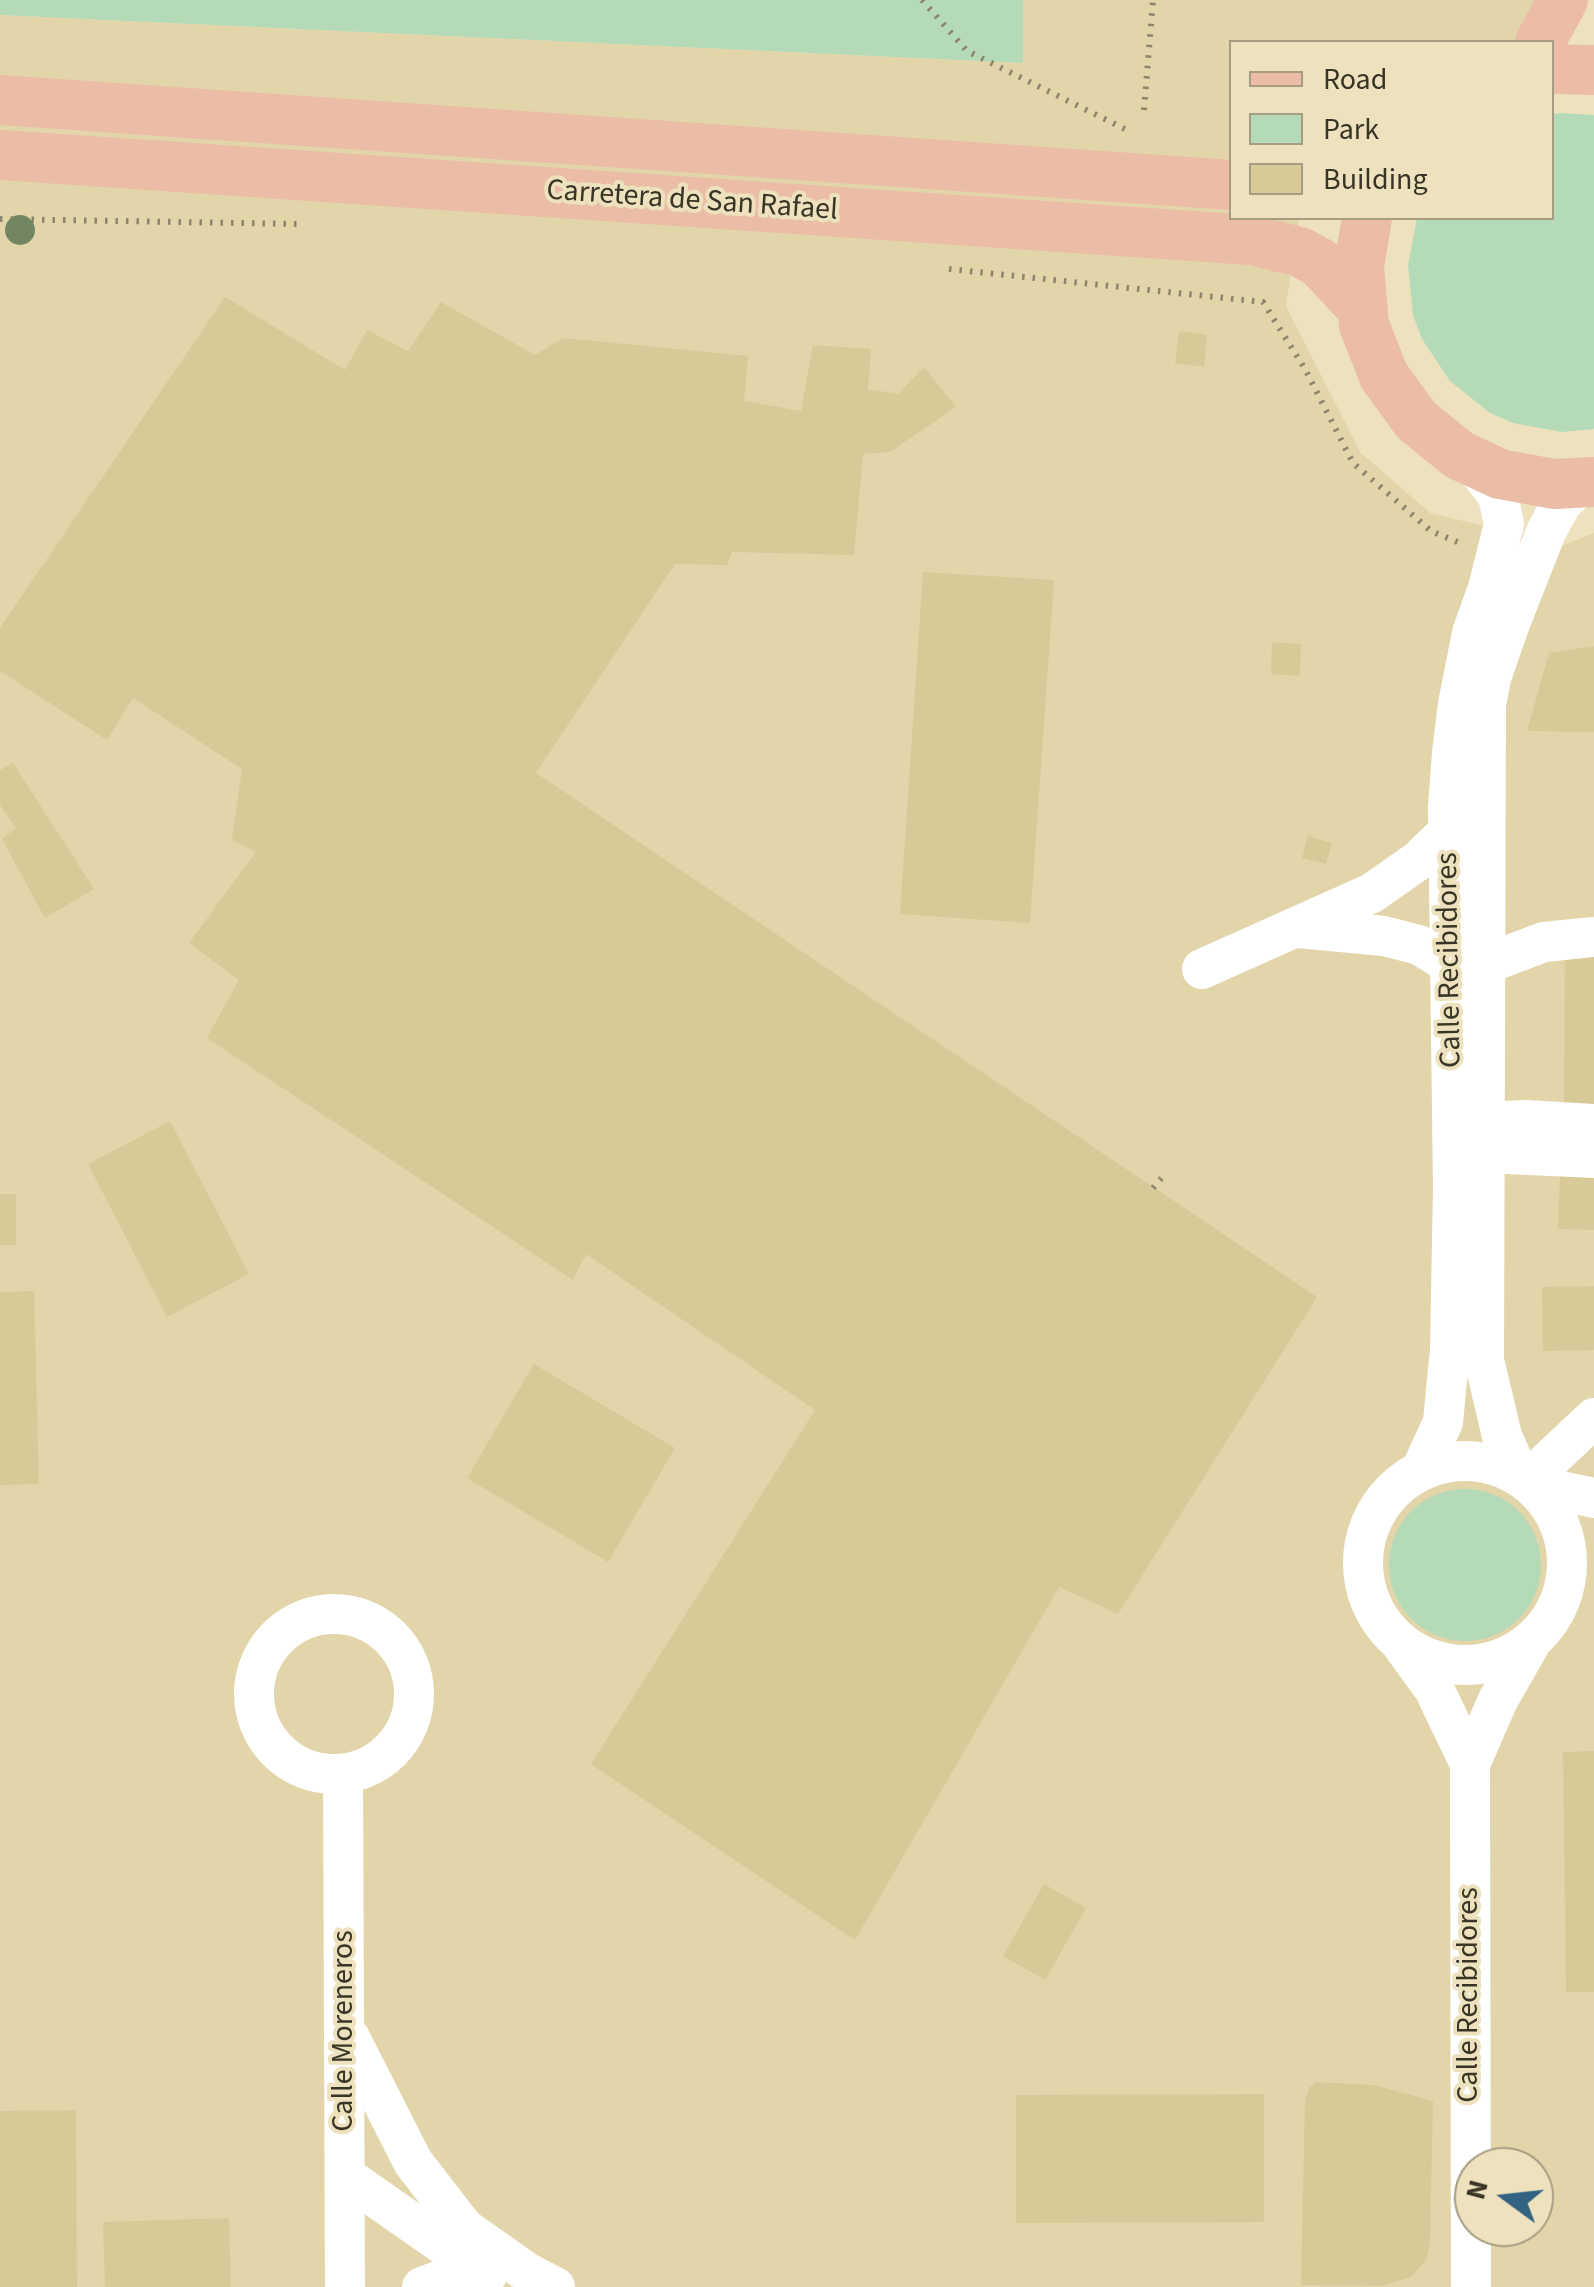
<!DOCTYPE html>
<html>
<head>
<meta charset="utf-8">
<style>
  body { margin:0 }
  #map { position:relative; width:1594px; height:2287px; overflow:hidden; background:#ede2bd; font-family:"Source Sans 3",sans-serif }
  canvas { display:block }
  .legend { position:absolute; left:1229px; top:40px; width:325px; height:180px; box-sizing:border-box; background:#ede2bd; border:2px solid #a59c81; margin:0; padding:12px 18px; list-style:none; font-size:30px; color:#383426 }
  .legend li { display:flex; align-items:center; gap:20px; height:50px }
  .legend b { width:50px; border:2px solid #a59c81 }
  .north { position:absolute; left:1454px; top:2147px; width:100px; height:100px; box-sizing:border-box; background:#ede2bd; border:2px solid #a59c81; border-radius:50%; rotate:285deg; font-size:28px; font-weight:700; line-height:40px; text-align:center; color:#383426 }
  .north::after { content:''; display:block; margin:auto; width:35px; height:45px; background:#336382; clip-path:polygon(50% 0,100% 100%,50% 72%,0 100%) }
</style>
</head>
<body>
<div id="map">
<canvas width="1594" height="2287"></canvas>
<ul class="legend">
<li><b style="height:12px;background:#ebbca6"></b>Road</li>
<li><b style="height:28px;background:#b4dab8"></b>Park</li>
<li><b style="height:28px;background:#d8c998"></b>Building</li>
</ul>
<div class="north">N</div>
</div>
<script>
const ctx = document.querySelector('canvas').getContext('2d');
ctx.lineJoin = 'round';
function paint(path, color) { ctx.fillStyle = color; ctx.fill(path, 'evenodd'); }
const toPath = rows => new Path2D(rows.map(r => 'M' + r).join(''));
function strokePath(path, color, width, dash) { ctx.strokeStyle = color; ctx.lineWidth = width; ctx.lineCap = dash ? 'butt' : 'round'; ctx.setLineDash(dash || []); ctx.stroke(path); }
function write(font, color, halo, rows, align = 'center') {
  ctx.font = font + ' "Source Sans 3",sans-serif'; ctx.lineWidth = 8; ctx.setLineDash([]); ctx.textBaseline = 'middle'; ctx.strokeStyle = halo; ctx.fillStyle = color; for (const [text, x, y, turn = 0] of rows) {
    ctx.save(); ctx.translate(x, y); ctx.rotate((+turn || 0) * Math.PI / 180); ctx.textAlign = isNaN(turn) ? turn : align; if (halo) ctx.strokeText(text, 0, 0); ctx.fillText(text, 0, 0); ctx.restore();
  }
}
paint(toPath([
  [1023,0,1543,0,1516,42,1232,42,1232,218,1299,218,1286,306,1360,452,1430,513,1564,545,1594,533,1594,2287,0,2287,0,15,1023,63],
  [1474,2167,1534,2167,1534,2227,1474,2227]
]), '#e3d5aa');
paint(toPath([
  [0,0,1023,0,1023,63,0,15],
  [1560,113,1594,115,1594,429,1562,432,1513,423,1490,413,1450,381,1422,339,1413,315,1408,265,1417,218,1552,218,1552,114],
  '1389 1565a76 76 0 1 1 152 0a76 76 0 1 1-152 0Z'
]), '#b4dab8');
paint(toPath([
  [225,297,345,370,367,330,408,351,441,302,535,355,563,338,748,356,744,401,801,411,813,345,871,349,868,389,898,394,924,367,956,407,890,452,863,454,854,555,732,552,727,565,675,564,536,773,1317,1297,1118,1614,1059,1587,855,1940,591,1764,815,1410,586,1254,573,1280,207,1038,239,980,189,943,256,852,232,840,242,769,133,698,107,740,0,671,0,628],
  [1179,331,1207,335,1204,367,1175,363],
  [923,572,1054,580,1030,923,900,914],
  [1272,642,1301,644,1300,676,1271,674],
  [1594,646,1594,732,1527,731,1549,653],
  [13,763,94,889,45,918,2,839,16,828,0,805,0,770],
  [1308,836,1332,843,1326,864,1302,858],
  [1565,943,1594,943,1594,1114,1564,1114],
  [170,1121,249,1274,167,1317,88,1164],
  [1560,1176,1594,1177,1594,1230,1558,1229],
  [0,1194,16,1194,16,1245,0,1245],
  [1594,1286,1594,1350,1543,1351,1542,1287],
  [34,1291,39,1484,0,1485,0,1292],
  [534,1364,675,1448,608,1562,467,1478],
  [1594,1751,1594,1992,1566,1992,1563,1752],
  [1044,1884,1086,1908,1045,1980,1003,1956],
  [1317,2082,1374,2085,1433,2101,1430,2242,1426,2260,1411,2277,1382,2286,1301,2285,1305,2100,1309,2088],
  [1264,2094,1264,2222,1016,2223,1016,2095],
  [76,2110,77,2287,0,2287,0,2111],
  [229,2218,231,2287,105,2287,103,2222]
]), '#d8c998');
strokePath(toPath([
  [922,0,967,51,1129,131],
  [1144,110,1153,0],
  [0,219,298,224],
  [949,269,1263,302,1305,369,1353,463,1431,531,1462,544],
  [1153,1188,1164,1175]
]), '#8c856c', 6, [2.5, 8]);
strokePath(toPath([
  [1298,928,1384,936,1419,945,1452,965],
  [1483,965,1544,942,1594,937],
  [1202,969,1372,893,1419,860,1449,831],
  [1485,1122,1525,1120,1594,1124],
  [1486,1153,1594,1158],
  '1363 1563a102 102 0 1 1 204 0a102 102 0 1 1-204 0Z',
  [1421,1470,1443,1422,1450,1349,1453,1187,1448,807,1452,753,1458,704,1472,633,1488,588,1504,524,1498,496,1472,462],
  [1520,1477,1502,1436,1484,1360,1486,705,1491,678,1511,621,1546,532,1561,504,1582,483],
  [1527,1481,1594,1418],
  [1532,1485,1594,1498],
  '254 1694a80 80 0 1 1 160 0a80 80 0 1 1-160 0Z',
  [1402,1645,1434,1689,1470,1764,1471,2287],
  [1470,1764,1498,1700,1531,1642],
  [343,1775,345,2287],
  [350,2038,413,2162,464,2228,528,2273,555,2287],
  [345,2176,481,2271],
  [422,2287,454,2275,487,2275]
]), '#fff', 40);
strokePath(toPath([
  [1540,42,1563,0],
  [1552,69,1594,70],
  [0,100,1232,185],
  [0,155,1251,240,1300,252,1320,263,1361,307],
  [1367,218,1359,266,1364,325,1384,376,1416,420,1459,455,1500,474,1554,484,1594,482]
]), '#ebbca6', 50);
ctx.fillStyle = '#728662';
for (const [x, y] of [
  [20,230]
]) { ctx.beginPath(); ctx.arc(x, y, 15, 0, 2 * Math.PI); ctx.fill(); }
write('30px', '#383426', '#ede2bd', [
  ["Carretera de San Rafael",692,202,4],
  ["Calle Recibidores",1451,960,-91],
  ["Calle Recibidores",1470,1995,-90],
  ["Calle Moreneros",345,2031,-90]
]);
</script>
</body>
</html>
